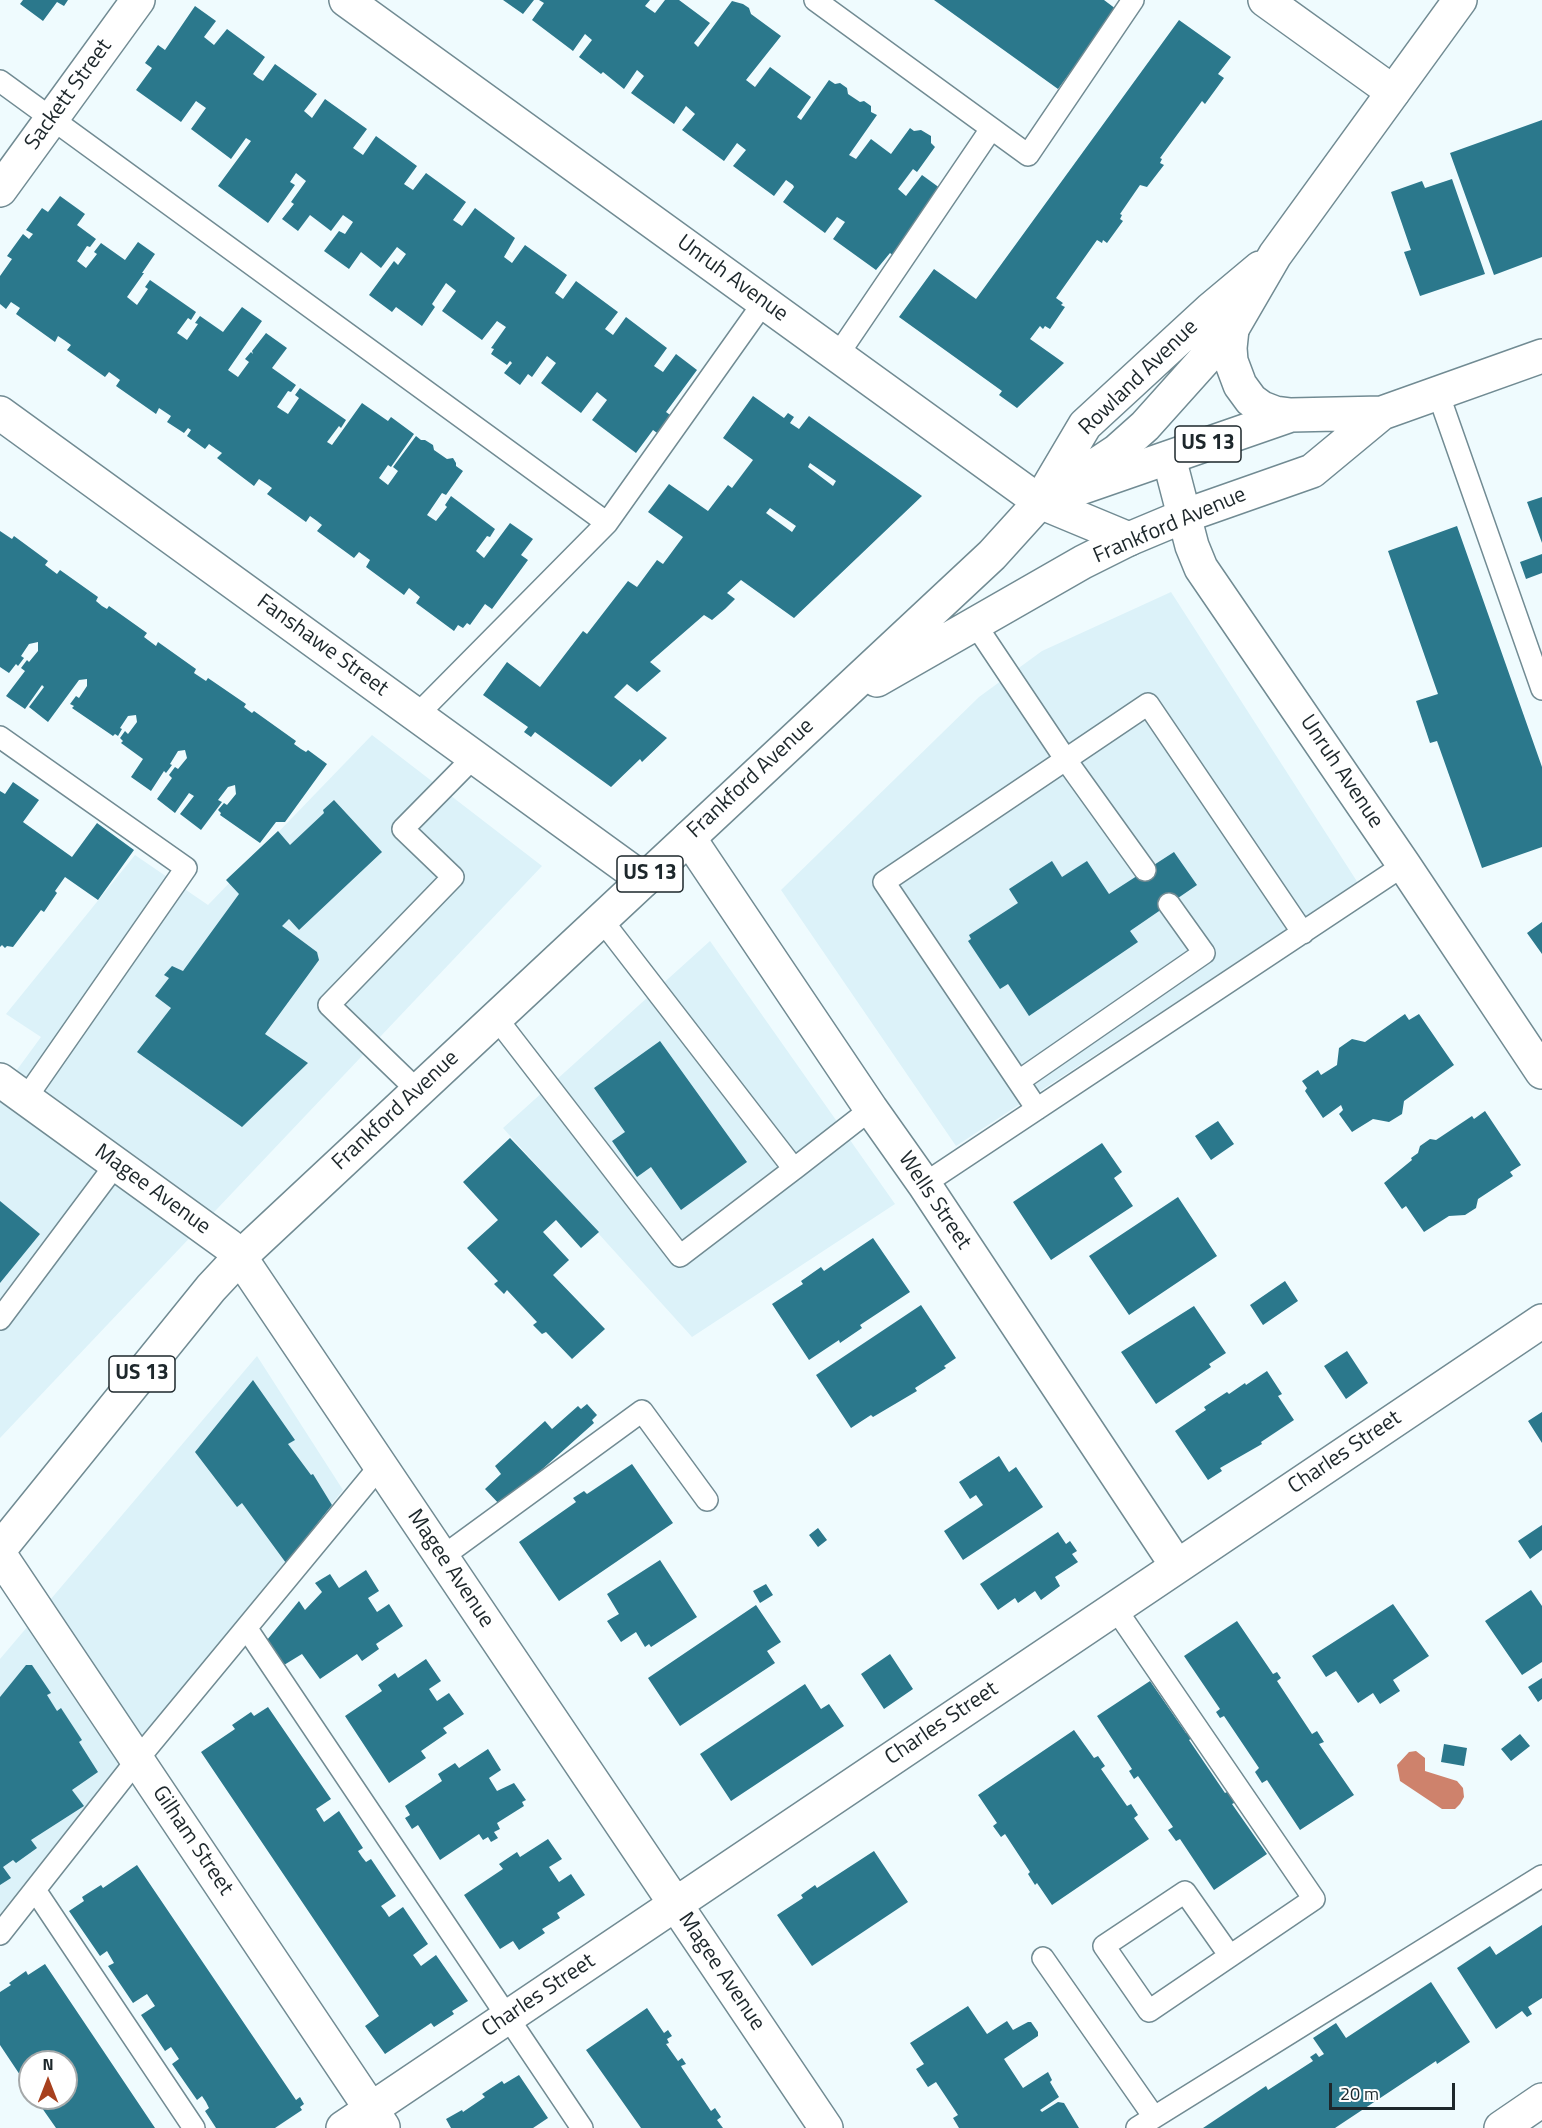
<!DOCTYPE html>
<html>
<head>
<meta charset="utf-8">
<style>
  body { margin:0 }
  #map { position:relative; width:1542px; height:2128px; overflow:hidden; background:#effbfe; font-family:"Titillium Web",sans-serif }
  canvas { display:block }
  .north { position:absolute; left:18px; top:2050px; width:60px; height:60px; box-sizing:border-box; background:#fff; border:2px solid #a5a9aa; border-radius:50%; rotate:0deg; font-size:16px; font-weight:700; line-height:24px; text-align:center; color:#1d272b }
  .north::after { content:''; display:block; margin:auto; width:21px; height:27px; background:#a7401e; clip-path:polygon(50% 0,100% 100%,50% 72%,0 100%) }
  .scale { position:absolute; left:1329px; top:2083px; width:126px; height:27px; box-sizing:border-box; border:3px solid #1d272b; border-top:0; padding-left:8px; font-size:18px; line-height:21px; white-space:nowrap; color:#1d272b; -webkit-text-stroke:4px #fff; paint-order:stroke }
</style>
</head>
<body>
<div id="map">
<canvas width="1542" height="2128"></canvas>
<div class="north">N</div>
<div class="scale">20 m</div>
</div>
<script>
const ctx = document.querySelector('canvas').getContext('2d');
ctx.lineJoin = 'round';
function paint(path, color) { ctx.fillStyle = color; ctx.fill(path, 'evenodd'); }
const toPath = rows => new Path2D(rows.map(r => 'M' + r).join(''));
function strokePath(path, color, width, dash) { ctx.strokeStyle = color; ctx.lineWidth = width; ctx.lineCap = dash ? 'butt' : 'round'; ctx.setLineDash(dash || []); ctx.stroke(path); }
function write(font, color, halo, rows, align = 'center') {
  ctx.font = font + ' "Titillium Web",sans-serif'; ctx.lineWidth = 4.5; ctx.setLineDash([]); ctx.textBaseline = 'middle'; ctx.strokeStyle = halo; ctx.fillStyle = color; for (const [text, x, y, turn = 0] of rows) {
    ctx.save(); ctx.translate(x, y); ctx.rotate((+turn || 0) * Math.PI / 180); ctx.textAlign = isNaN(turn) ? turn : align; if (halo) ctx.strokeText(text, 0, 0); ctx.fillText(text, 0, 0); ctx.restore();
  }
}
paint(toPath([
  [1171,592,1358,883,956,1146,781,890,979,697,1042,651],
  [372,735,542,866,0,1438,0,1093,41,1037,6,1014,135,855,208,905],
  [710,941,895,1204,692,1337,503,1128],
  [257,1356,343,1490,0,1914,0,1659]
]), '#dcf2f9');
paint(toPath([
  [1416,1751,1425,1758,1425,1771,1457,1781,1463,1788,1464,1797,1460,1804,1455,1809,1442,1809,1400,1781,1397,1765,1409,1752]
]), '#ce826c');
paint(toPath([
  [23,0,68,0,64,6,57,2,43,21,20,4],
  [503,0,534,0,523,14],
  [539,0,650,0,645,6,655,13,665,0,679,0,710,23,694,43,698,47,732,1,743,4,749,8,751,14,781,36,746,80,755,87,770,67,811,97,797,117,801,120,829,80,835,84,840,83,847,88,848,94,860,102,864,101,871,106,871,112,877,115,849,155,856,159,871,139,891,154,910,128,914,131,921,130,931,136,931,143,935,147,917,172,913,169,898,189,906,196,922,175,944,191,895,257,890,253,876,270,833,239,845,222,837,217,825,233,783,202,794,187,793,185,786,180,774,196,733,166,746,150,737,143,724,161,682,130,695,114,686,106,674,124,631,93,644,76,637,70,624,89,603,72,601,74,579,57,592,40,585,34,573,51,532,20,544,3],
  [934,0,1104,0,1116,9,1058,89],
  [195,6,216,21,204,37,214,45,227,29,265,57,253,74,258,78,263,81,275,64,317,94,304,111,312,118,325,99,367,129,353,148,363,155,376,136,417,166,404,184,413,190,426,173,466,202,453,220,462,226,475,208,515,238,504,257,512,263,525,245,567,275,555,293,563,299,576,281,618,312,605,329,613,335,626,317,667,348,654,366,663,372,676,354,697,370,666,412,673,417,660,435,653,430,636,453,592,420,607,400,597,392,581,413,541,383,556,363,547,356,532,377,528,374,520,385,504,373,512,363,510,361,507,365,491,354,494,349,491,348,506,327,497,321,482,340,442,311,456,291,446,283,432,304,435,307,422,326,396,307,392,312,369,295,394,261,398,265,406,254,397,247,381,268,361,252,349,269,324,251,339,231,345,234,353,222,343,215,331,231,310,215,298,231,282,219,294,204,291,202,306,181,296,173,290,182,295,185,268,223,218,186,251,141,246,138,231,159,191,129,206,108,196,101,181,122,136,90,152,68,145,63,158,45,165,50],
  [1179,20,1231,57,1218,74,1224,78,1205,104,1202,101,1160,158,1162,159,1160,163,1164,165,1147,187,1140,185,1131,198,1120,214,1122,215,1120,219,1123,221,1107,243,1103,240,1102,243,1097,240,1056,298,1063,303,1061,305,1065,307,1050,329,1045,326,1043,329,1040,326,1030,339,1064,363,1017,408,999,395,1002,391,899,317,934,269,976,299],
  [1542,120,1542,257,1494,275,1450,153],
  [1452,179,1485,274,1420,296,1404,252,1411,250,1391,192,1422,181,1425,188],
  [60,196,85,214,77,225,96,239,90,247,87,246,77,261,86,268,97,254,94,252,101,243,125,260,138,242,155,254,142,273,144,273,127,297,137,305,148,289,145,287,150,280,196,312,191,320,188,318,177,333,183,337,187,340,198,324,195,323,200,316,223,332,242,307,262,321,228,370,238,377,249,362,245,359,251,352,253,354,252,351,266,333,287,348,272,368,296,385,291,392,288,391,277,407,288,414,299,398,295,395,300,388,346,420,341,428,339,426,327,442,332,445,362,403,388,421,391,417,414,434,391,467,388,465,379,478,388,485,398,471,393,467,416,436,421,440,425,440,433,445,434,450,447,459,453,458,456,463,456,466,463,471,446,495,442,493,427,515,436,521,447,507,445,505,451,496,495,529,490,537,487,536,476,551,484,558,510,523,533,539,521,555,528,560,492,609,485,604,470,625,467,623,463,628,458,625,454,631,416,603,420,597,409,588,404,595,366,567,370,560,359,552,354,558,317,531,322,525,317,521,310,516,306,522,267,494,272,488,268,485,259,479,254,486,217,458,222,453,216,449,209,444,205,449,187,436,191,430,188,428,184,433,167,422,171,416,159,408,156,414,116,386,120,380,109,372,105,377,67,350,71,345,64,340,58,336,55,342,16,314,20,308,11,302,6,309,0,304,0,276,12,259,7,256,23,234,29,239,33,234,26,230,42,208,48,212],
  [753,396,784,418,788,413,794,417,790,423,799,429,809,416,922,496,794,618,741,580,727,593,735,599,725,609,712,620,704,615,650,662,661,671,637,692,627,684,614,697,667,738,642,762,640,759,611,787,535,732,531,737,524,732,528,727,483,695,507,662,540,687,583,631,587,634,628,581,637,587,657,560,663,564,683,537,648,512,669,484,708,511,728,485,732,488,753,460,723,438],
  [810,463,836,481,833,486,808,467],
  [770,508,796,526,792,532,766,513],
  [1542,497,1542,543,1527,502],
  [1457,526,1542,767,1542,847,1482,868,1437,741,1430,743,1416,701,1438,694,1388,551],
  [0,531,12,539,14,536,48,561,45,565,57,574,60,570,98,597,96,601,102,606,107,609,109,606,147,633,144,637,156,646,158,642,196,669,194,673,206,681,208,678,246,704,244,707,252,713,254,711,296,741,294,744,301,749,306,752,308,750,327,764,285,822,276,822,260,843,220,815,221,813,218,810,224,803,227,805,236,794,235,785,228,787,218,800,222,802,201,830,180,814,194,796,189,793,175,813,157,799,172,778,169,775,175,767,178,769,187,758,185,750,178,751,170,764,172,765,166,773,164,771,151,791,131,777,143,759,121,743,123,741,120,738,125,731,128,734,137,722,136,715,128,716,120,728,122,729,118,736,115,734,113,736,72,708,74,706,70,704,76,696,79,698,87,686,87,679,79,680,48,722,29,707,44,687,42,685,25,709,6,696,25,671,21,668,27,660,29,662,38,651,38,642,29,644,21,656,24,658,18,666,16,664,9,673,0,667],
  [1542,554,1542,573,1526,579,1520,562],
  [13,782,39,800,23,822,72,857,97,823,134,850,98,900,65,877,55,891,57,893,44,912,41,910,13,947,7,946,5,948,2,945,0,947,0,791,5,794],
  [334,800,382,852,299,930,289,919,282,926,317,952,319,960,265,1034,308,1063,242,1127,137,1052,171,1008,155,996,169,978,164,975,172,966,183,971,239,894,226,880,278,831,290,845,324,813,323,810],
  [1174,852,1197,885,1130,931,1138,942,1029,1016,1008,984,1000,989,968,941,971,939,969,935,1018,903,1009,889,1052,861,1062,877,1087,861,1109,894],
  [1542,922,1542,954,1527,933],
  [1405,1014,1409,1020,1419,1014,1454,1065,1404,1101,1402,1114,1389,1122,1373,1119,1352,1132,1339,1114,1343,1110,1341,1105,1323,1118,1305,1091,1307,1088,1302,1081,1318,1070,1321,1075,1337,1065,1339,1048,1352,1039,1365,1042],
  [660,1041,747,1162,681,1210,651,1167,637,1177,612,1141,625,1132,594,1088],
  [1485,1111,1521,1165,1510,1172,1513,1176,1478,1199,1476,1208,1465,1215,1449,1216,1424,1232,1406,1206,1402,1209,1384,1183,1412,1160,1411,1158,1418,1153,1420,1146,1430,1139,1436,1140,1472,1116,1474,1119],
  [1218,1121,1234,1144,1211,1160,1195,1136],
  [510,1138,599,1232,581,1248,556,1220,543,1232,569,1260,553,1275,605,1329,572,1359,546,1332,542,1334,533,1325,537,1322,507,1290,504,1294,494,1284,498,1281,467,1248,498,1220,463,1182],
  [1102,1143,1122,1172,1114,1178,1133,1206,1051,1260,1013,1202],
  [1178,1197,1217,1256,1129,1315,1089,1256],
  [0,1201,40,1234,0,1283],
  [873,1238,910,1292,860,1325,862,1328,840,1343,839,1340,809,1360,772,1304,803,1284,801,1281,821,1267,824,1271],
  [1285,1281,1298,1301,1263,1325,1250,1305],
  [921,1305,956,1358,944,1366,946,1368,915,1388,917,1391,873,1417,871,1415,851,1428,816,1375],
  [1194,1306,1226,1353,1209,1364,1211,1367,1156,1404,1121,1352],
  [1347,1351,1368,1383,1346,1399,1324,1366],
  [1267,1371,1282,1394,1278,1396,1294,1420,1261,1442,1262,1444,1220,1468,1222,1471,1208,1480,1175,1431,1206,1410,1204,1407,1227,1392,1229,1394,1245,1383,1246,1385],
  [253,1380,295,1440,288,1444,311,1475,313,1474,332,1505,286,1563,242,1503,237,1507,195,1452],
  [587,1404,597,1415,592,1420,594,1423,501,1506,485,1489,501,1474,495,1466,545,1421,552,1429,578,1406,581,1409],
  [1542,1412,1542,1443,1528,1421],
  [999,1456,1009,1472,1016,1467,1043,1507,963,1560,944,1531,983,1505,976,1495,970,1499,959,1482],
  [632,1464,673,1523,559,1601,519,1542,576,1502,573,1498,584,1491,587,1494],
  [1542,1525,1542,1550,1530,1559,1518,1541],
  [818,1528,827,1540,818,1547,809,1535],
  [1058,1532,1066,1544,1070,1541,1077,1551,1072,1554,1078,1562,1055,1577,1060,1586,1041,1600,1035,1591,1018,1603,1015,1598,998,1610,980,1584],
  [660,1560,697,1617,651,1647,649,1644,645,1647,636,1632,621,1642,607,1621,619,1614,607,1594],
  [366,1570,379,1591,368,1598,377,1612,389,1604,403,1626,376,1644,379,1649,362,1661,357,1654,320,1679,302,1654,284,1665,267,1640,299,1601,305,1610,322,1592,315,1583,330,1574,339,1588],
  [766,1584,773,1595,760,1603,753,1591],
  [1531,1590,1542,1606,1542,1662,1522,1675,1485,1621],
  [1393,1604,1429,1656,1393,1680,1400,1691,1380,1704,1373,1693,1358,1703,1336,1671,1326,1677,1312,1656],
  [756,1605,781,1642,767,1651,775,1663,680,1726,648,1678],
  [1237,1621,1273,1674,1277,1672,1281,1678,1277,1681,1312,1734,1317,1731,1324,1742,1319,1744,1354,1795,1300,1830,1267,1780,1262,1783,1255,1772,1259,1768,1224,1716,1220,1718,1216,1712,1220,1709,1184,1656],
  [890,1654,913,1689,884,1709,861,1674],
  [426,1659,441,1681,429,1689,437,1701,449,1693,464,1714,443,1728,447,1733,421,1751,426,1758,389,1783,345,1716,382,1691,378,1685,395,1673,398,1678],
  [26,1665,32,1665,51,1693,47,1695,57,1711,61,1708,82,1740,79,1742,98,1772,72,1790,84,1806,31,1840,37,1848,16,1863,13,1860,3,1867,11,1878,0,1885,0,1697],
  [1542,1678,1542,1699,1538,1702,1528,1687],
  [1150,1681,1186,1733,1189,1730,1194,1737,1189,1740,1225,1793,1229,1791,1236,1802,1232,1804,1267,1854,1214,1890,1180,1839,1176,1841,1168,1830,1173,1827,1138,1776,1134,1779,1129,1771,1132,1769,1097,1716],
  [805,1684,821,1709,829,1704,844,1726,731,1801,700,1754],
  [268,1707,331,1799,316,1809,324,1822,339,1811,363,1848,358,1851,362,1857,366,1862,371,1859,396,1896,381,1906,385,1911,389,1917,403,1907,428,1944,413,1955,421,1966,436,1955,468,2001,452,2011,454,2014,434,2027,431,2023,385,2054,365,2026,379,2016,201,1752,235,1729,232,1725,251,1712,254,1716],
  [1074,1730,1094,1758,1098,1756,1105,1766,1101,1769,1127,1806,1131,1804,1138,1815,1134,1818,1149,1839,1052,1905,1037,1883,1035,1885,1028,1874,1030,1872,1005,1834,1001,1837,993,1826,997,1823,978,1795],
  [1520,1734,1530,1746,1511,1761,1501,1749],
  [1444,1744,1467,1748,1464,1766,1441,1762],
  [488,1749,501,1770,489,1778,497,1791,514,1783,526,1800,522,1802,524,1806,497,1823,500,1829,494,1832,498,1838,491,1842,488,1837,483,1840,479,1834,440,1860,418,1825,412,1829,405,1818,410,1815,405,1806,442,1781,438,1774,455,1763,459,1768],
  [548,1839,562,1859,549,1867,559,1882,571,1874,585,1895,557,1913,560,1918,542,1929,545,1933,519,1950,513,1941,500,1949,464,1895,503,1869,499,1864,517,1852,520,1857],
  [874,1851,908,1902,812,1966,777,1915,803,1898,801,1895,815,1885,817,1888],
  [137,1865,296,2100,300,2097,304,2104,300,2107,302,2110,275,2128,216,2128,205,2111,209,2108,206,2102,202,2096,197,2100,172,2064,179,2059,171,2047,165,2051,141,2015,155,2006,147,1994,133,2003,108,1966,114,1963,107,1951,100,1956,69,1911,84,1901,82,1897,101,1885,103,1888],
  [1542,1925,1542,1998,1528,2007,1532,2014,1527,2017,1522,2011,1496,2029,1457,1968,1490,1946,1496,1955],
  [45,1964,94,2037,155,2128,56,2128,42,2108,36,2098,66,2098,66,2062,30,2062,30,2090,0,2045,0,1992,11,1985,9,1983,26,1971,28,1975],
  [1431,1982,1470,2042,1437,2064,1436,2061,1335,2128,1203,2128,1266,2086,1268,2090,1313,2061,1310,2057,1316,2053,1319,2057,1324,2054,1313,2038,1336,2023,1346,2038],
  [968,2006,987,2034,1007,2021,1013,2030,1028,2022,1031,2022,1038,2032,1038,2036,1004,2059,1023,2088,1048,2072,1052,2080,1050,2082,1059,2097,1040,2110,1042,2112,1058,2102,1064,2103,1079,2128,959,2128,953,2118,958,2115,936,2082,928,2087,916,2069,924,2064,910,2043],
  [647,2008,664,2033,668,2030,672,2036,667,2039,669,2043,666,2044,678,2061,682,2058,686,2064,681,2066,682,2068,711,2111,715,2108,721,2117,717,2120,723,2128,641,2128,586,2050],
  [519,2075,548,2118,533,2128,451,2128,446,2119,462,2110,463,2112,485,2097,482,2094,502,2081,504,2084]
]), '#2b788c');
const lane = toPath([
  [815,0,1028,155,1133,0],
  [0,81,607,523],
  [837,356,991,129],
  [1438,393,1542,689],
  [975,624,1066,760,1145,870],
  [417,715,607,523,764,302],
  [0,737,186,868,26,1098],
  [497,1019,680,1256,794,1169,601,919],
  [1019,1081,1204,953,1169,904],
  [418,1091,329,1005,453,877,403,829,474,757],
  [1037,1109,884,882,1148,704,1303,933],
  [794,1169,871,1109],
  [924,1184,1404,865],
  [0,1319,116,1164],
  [442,1557,642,1411,707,1500],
  [1115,1608,1314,1899,1149,2011,1104,1946,1185,1892,1230,1956],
  [247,1629,582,2128],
  [35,1890,194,2128],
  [0,1934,137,1760,380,1466],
  [1043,1958,1154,2117],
  [1137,2128,1542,1876]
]);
const street = toPath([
  [346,0,1040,502,1129,539],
  [1265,0,1393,92],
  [0,190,138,0],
  [0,413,644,880],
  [1169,458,1192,546,1201,568,1404,865,1542,1072],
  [689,838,871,1109,924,1184,1177,1566],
  [0,1080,228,1245,240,1257,826,2128],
  [0,1555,383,2127],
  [343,2128,1542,1321],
  [1501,2128,1542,2100]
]);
const secondary = toPath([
  [1058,490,1117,451,1145,426,1232,329,1275,255,1460,0],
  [1043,496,1085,425,1211,309,1260,268]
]);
const primary = toPath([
  [1232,329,1230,348,1231,361,1240,385,1251,400,1262,408,1275,413,1291,415],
  [877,680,1083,562,1129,539,1184,516,1312,471,1382,413],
  [0,1549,211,1288,240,1257,992,555,1040,502,1291,415,1382,413,1542,356]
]);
strokePath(lane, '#718b93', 24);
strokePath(street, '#718b93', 36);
strokePath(secondary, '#718b93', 36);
strokePath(primary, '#718b93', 36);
strokePath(lane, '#fff', 21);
strokePath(street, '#fff', 33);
strokePath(secondary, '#fff', 33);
strokePath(primary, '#fff', 33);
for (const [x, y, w] of [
  [1208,444,66],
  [650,874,66],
  [142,1374,66]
]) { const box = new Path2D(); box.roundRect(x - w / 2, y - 18, w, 36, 4.5); ctx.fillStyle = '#fff'; ctx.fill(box); strokePath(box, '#1d272b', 1.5); }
write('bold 21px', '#1d272b', null, [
  ["US 13",1208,444],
  ["US 13",650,874],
  ["US 13",142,1374]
]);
write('22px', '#1d272b', '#fff', [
  ["Sackett Street",69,95,-54],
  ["Unruh Avenue",732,279,36],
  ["Rowland Avenue",1139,378,-44],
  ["Frankford Avenue",1170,526,-23],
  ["Fanshawe Street",322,646,36],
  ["Unruh Avenue",1341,772,56],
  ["Frankford Avenue",751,779,-43],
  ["Frankford Avenue",396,1111,-43],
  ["Magee Avenue",152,1190,36],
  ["Wells Street",934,1201,56],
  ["Charles Street",1345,1453,-34],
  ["Magee Avenue",450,1569,56],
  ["Charles Street",942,1724,-34],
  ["Gilham Street",192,1841,56],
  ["Magee Avenue",721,1972,56],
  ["Charles Street",539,1996,-34]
]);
</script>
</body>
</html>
